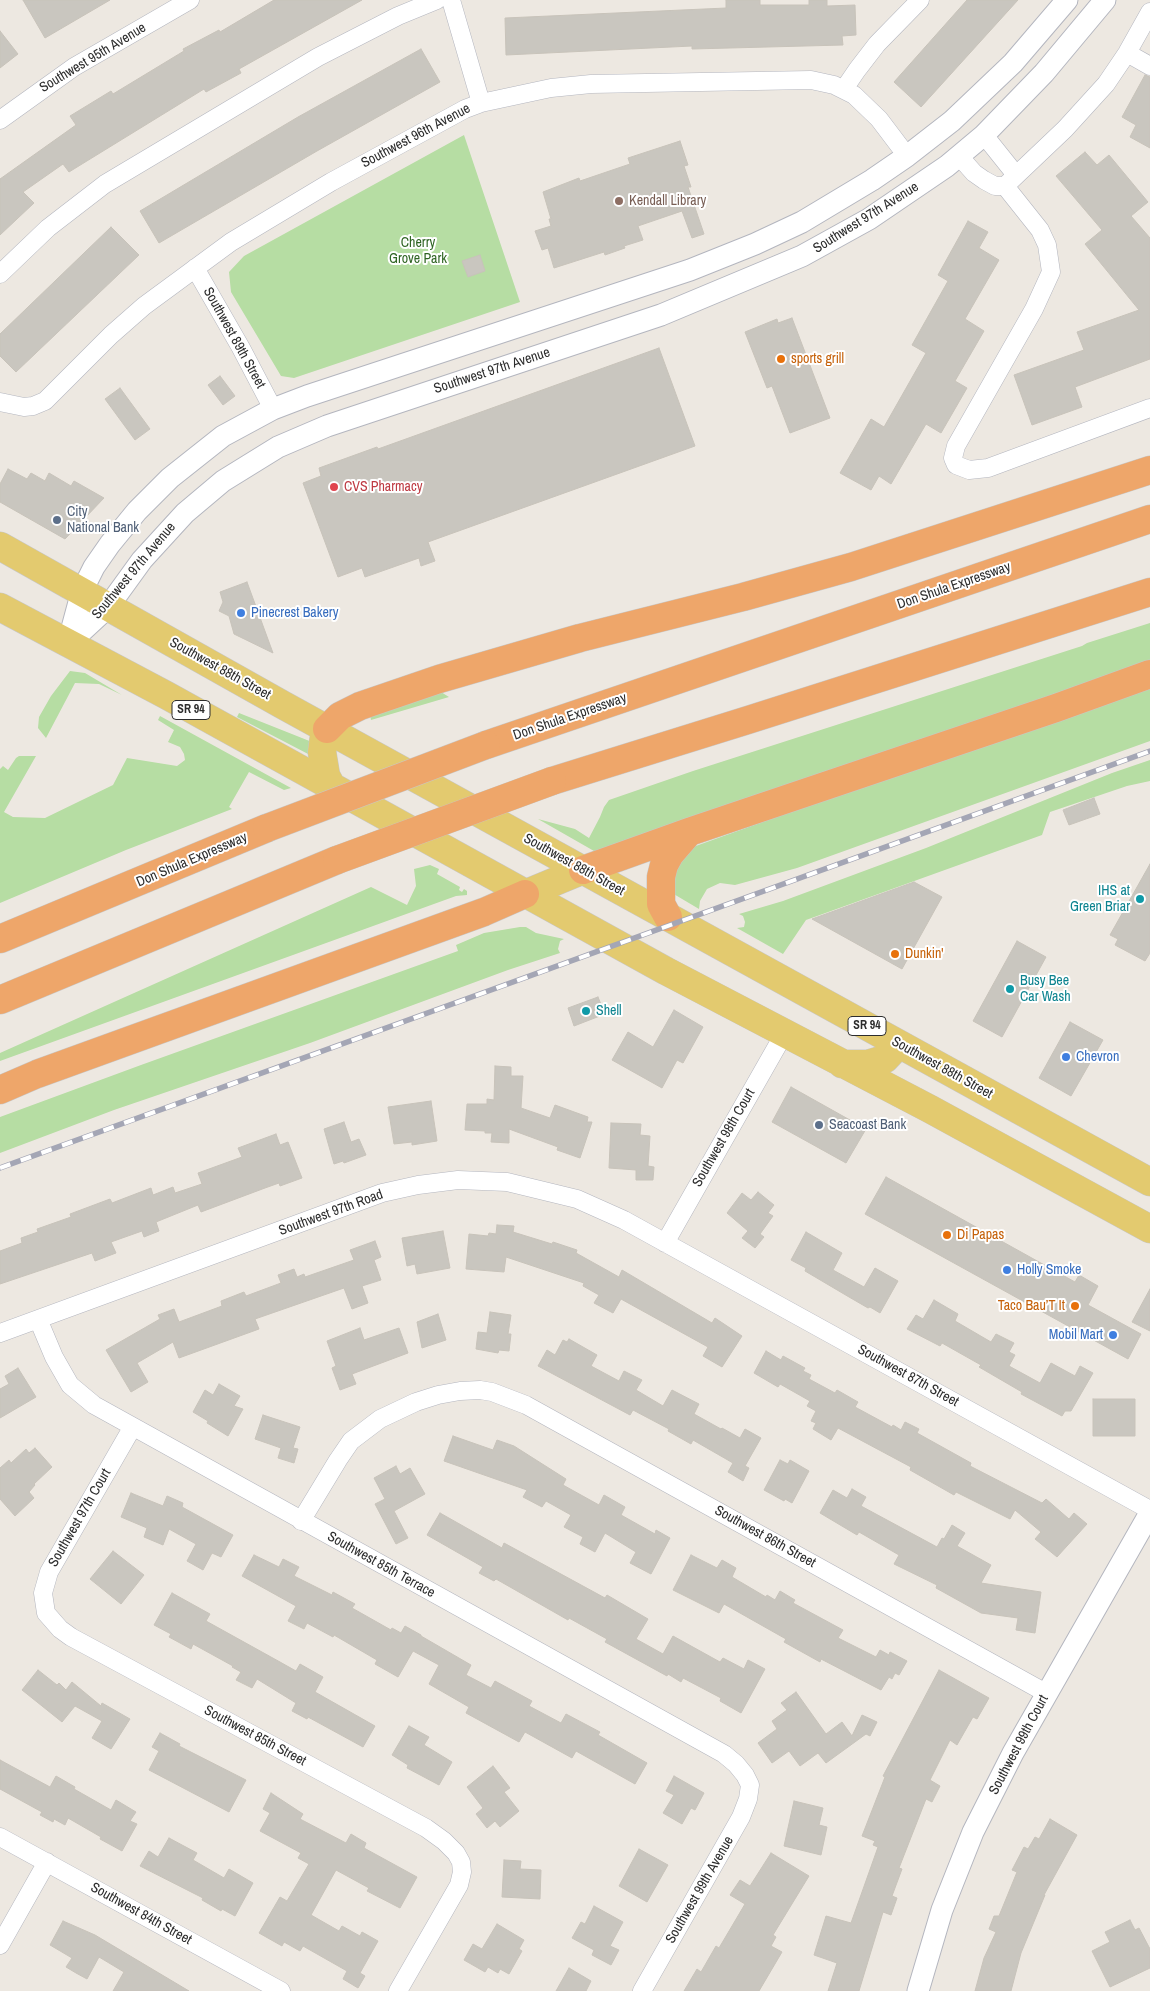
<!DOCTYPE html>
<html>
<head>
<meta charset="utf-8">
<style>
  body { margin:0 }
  canvas { display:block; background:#ede8e1 }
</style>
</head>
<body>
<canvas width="1150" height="1991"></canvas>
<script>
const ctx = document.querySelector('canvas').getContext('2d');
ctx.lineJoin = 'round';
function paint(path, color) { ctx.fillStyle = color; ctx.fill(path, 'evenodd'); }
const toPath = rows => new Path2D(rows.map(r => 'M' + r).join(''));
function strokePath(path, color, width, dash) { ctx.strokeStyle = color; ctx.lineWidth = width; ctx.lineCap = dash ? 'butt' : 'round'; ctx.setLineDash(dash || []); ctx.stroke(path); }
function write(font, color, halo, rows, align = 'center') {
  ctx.font = font + ' "Archivo Narrow",sans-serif'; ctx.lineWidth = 4; ctx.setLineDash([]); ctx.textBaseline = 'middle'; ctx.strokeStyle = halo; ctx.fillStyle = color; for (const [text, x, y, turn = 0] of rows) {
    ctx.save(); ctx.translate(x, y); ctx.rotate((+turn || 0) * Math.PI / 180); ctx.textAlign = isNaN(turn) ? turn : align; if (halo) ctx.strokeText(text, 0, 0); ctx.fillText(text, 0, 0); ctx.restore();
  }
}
paint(toPath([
  [464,135,520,302,294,378,281,376,231,292,229,272,244,256],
  [1150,623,1150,664,601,855,538,819,575,829,589,838,600,817,604,807,609,800,693,771,1082,646,1087,643],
  [70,671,85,673,122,695,99,684,75,683,46,738,38,728,39,717,51,696],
  [1150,683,1150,741,797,868,735,885,720,883,707,889,700,901,699,909,672,893,670,874,693,847],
  [441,692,449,697,371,720,370,714],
  [239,713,312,742,310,755,237,717],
  [160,716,291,788,284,790,249,772,229,807,232,809,126,850,0,903,0,769,3,766,8,770,16,758,19,756,36,756,4,812,13,817,45,818,113,785,127,758,177,766,185,760,184,754,180,747,168,742,174,730,158,720],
  [1150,760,1150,781,1127,786,1050,812,1042,835,806,920,783,954,737,928,744,927,745,922,743,916,739,914,783,901,926,848,1112,773],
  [430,865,439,869,437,874,460,887,459,890,462,892,464,889,467,891,467,895,456,896,0,1061,0,1053,371,887,407,905,416,886,414,869],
  [520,927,526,927,536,933,564,939,560,941,558,949,560,953,508,970,310,1043,114,1110,0,1153,0,1117,141,1065,458,951,456,945,484,933]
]), '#b6dda3');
const building = toPath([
  [23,0,110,0,45,38,23,0],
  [274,0,362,0,239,69,241,73,206,92,204,89,69,172,63,164,23,192,34,203,0,235,0,179,76,125,70,116,111,91,113,94,184,51,183,49,219,30,220,32,274,0],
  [726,0,760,0,760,5,809,5,809,0,827,0,827,6,855,5,856,35,842,36,843,45,692,49,692,46,506,55,505,18,726,8,726,0],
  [967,0,1018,0,921,107,894,82,967,0],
  [0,31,18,54,0,68,0,31],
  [421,49,440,82,317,151,159,243,140,211,298,117,421,49],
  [1145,75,1150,77,1150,148,1130,137,1136,125,1122,117,1145,75],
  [680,141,688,165,684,166,691,187,688,187,704,234,692,238,682,211,638,226,643,240,624,246,625,248,605,255,604,252,554,268,548,248,542,250,535,231,551,226,549,219,551,219,543,192,579,178,580,181,630,164,628,158,680,141],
  [1085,152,1097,165,1109,155,1148,202,1131,216,1150,238,1150,359,1075,387,1082,407,1032,425,1014,375,1084,350,1077,332,1139,310,1085,244,1102,230,1056,176,1085,152],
  [968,221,988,232,979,248,999,260,965,319,984,331,955,381,967,388,941,433,926,424,891,484,879,476,871,490,840,473,871,419,884,427,926,353,912,345,948,281,938,275,968,221],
  [111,227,139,255,16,372,0,356,0,334,111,227],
  [480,255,485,271,468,277,462,261,480,255],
  [792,318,830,418,790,433,772,386,767,388,745,332,777,319,778,323,792,318],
  [659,348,695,446,428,542,435,561,421,566,419,558,365,577,362,568,338,577,303,483,321,476,319,468,377,447,378,449,659,348],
  [220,376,235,396,223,405,208,385,220,376],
  [120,388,150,429,135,440,105,399,120,388],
  [8,469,27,479,31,473,45,481,49,473,71,486,74,481,104,498,65,539,0,502,0,484,8,469],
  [247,582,273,653,234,634,229,616,219,611,223,602,220,592,247,582],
  [1094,798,1100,814,1069,825,1063,810,1094,798],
  [1150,864,1150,953,1145,961,1115,945,1118,939,1110,935,1150,864],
  [914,882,942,897,902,969,812,919,914,882],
  [1017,941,1046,957,1002,1037,973,1021,1017,941],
  [598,997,605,1014,574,1026,568,1008,598,997],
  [674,1010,703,1027,683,1063,677,1060,662,1088,612,1060,628,1032,653,1047,674,1010],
  [1070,1022,1103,1040,1071,1096,1039,1078,1070,1022],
  [495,1066,511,1067,511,1076,523,1076,521,1108,550,1118,555,1105,588,1117,587,1122,592,1122,580,1158,557,1150,558,1147,509,1129,509,1143,491,1142,492,1133,485,1133,485,1131,465,1130,467,1104,487,1104,487,1099,494,1100,495,1066],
  [791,1087,866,1129,846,1163,772,1122,791,1087],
  [431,1101,437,1141,412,1145,412,1142,394,1144,388,1107,431,1101],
  [344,1122,351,1142,359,1139,366,1155,344,1163,343,1161,334,1164,324,1129,344,1122],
  [611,1123,641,1124,640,1135,650,1136,648,1166,654,1167,653,1180,636,1180,636,1170,609,1168,611,1123],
  [276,1134,280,1145,288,1142,302,1178,280,1186,279,1183,265,1188,201,1212,198,1205,156,1222,159,1231,144,1237,142,1231,111,1242,116,1253,95,1261,92,1253,0,1284,0,1251,22,1243,21,1238,38,1232,37,1229,71,1217,70,1214,110,1199,112,1203,151,1188,153,1195,173,1187,175,1193,202,1184,198,1173,242,1157,238,1148,276,1134],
  [886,1177,1075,1282,1079,1275,1098,1286,1088,1305,1141,1334,1128,1359,865,1214,886,1177],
  [758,1192,774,1205,768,1213,773,1216,760,1234,764,1237,755,1248,742,1238,748,1231,727,1213,742,1193,751,1200,758,1192],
  [497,1225,514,1226,513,1232,552,1244,553,1242,577,1250,576,1253,619,1277,622,1270,712,1323,715,1318,742,1336,722,1367,703,1356,708,1347,621,1299,613,1313,594,1303,599,1295,583,1286,584,1283,506,1257,504,1272,466,1269,469,1234,488,1236,489,1233,496,1234,497,1225],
  [443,1231,450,1268,417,1274,415,1264,407,1266,402,1238,443,1231],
  [806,1232,842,1253,833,1270,864,1287,875,1268,898,1281,880,1313,870,1307,868,1308,849,1297,805,1271,806,1268,791,1260,806,1232],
  [375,1241,381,1257,374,1260,381,1280,362,1286,368,1303,352,1309,344,1288,255,1319,259,1329,179,1358,173,1342,137,1363,148,1382,131,1392,106,1350,160,1319,158,1315,174,1309,179,1322,222,1306,221,1301,244,1292,246,1296,281,1283,278,1275,294,1269,297,1277,304,1274,305,1277,354,1260,350,1250,375,1241],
  [1150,1289,1150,1331,1132,1322,1150,1289],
  [934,1300,958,1314,955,1321,991,1342,996,1334,1014,1343,1009,1352,1015,1355,1009,1366,1040,1383,1051,1363,1075,1376,1080,1366,1093,1373,1071,1411,1065,1411,1062,1416,1021,1394,1022,1392,979,1367,981,1365,942,1343,940,1346,907,1329,916,1315,923,1319,934,1300],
  [490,1312,511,1315,508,1334,511,1334,509,1351,499,1350,498,1353,476,1349,478,1332,487,1333,490,1312],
  [438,1314,446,1340,422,1348,417,1322,438,1314],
  [360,1328,364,1340,399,1328,408,1353,352,1374,356,1384,340,1390,332,1368,336,1366,327,1341,360,1328],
  [569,1339,597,1355,591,1366,619,1381,624,1371,642,1380,636,1390,663,1406,672,1390,699,1404,694,1414,721,1429,722,1428,740,1438,745,1429,761,1438,745,1466,749,1468,743,1481,728,1472,733,1463,693,1440,691,1444,668,1431,669,1429,633,1410,630,1415,538,1366,547,1350,555,1355,563,1340,567,1342,569,1339],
  [766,1351,781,1360,783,1356,805,1368,803,1371,811,1375,809,1379,835,1393,837,1390,858,1402,855,1407,892,1427,893,1425,901,1430,905,1422,919,1429,917,1433,971,1463,970,1466,1042,1503,1046,1499,1069,1519,1074,1513,1087,1524,1057,1557,1035,1539,1041,1532,1015,1510,1010,1519,956,1492,954,1495,910,1470,911,1467,838,1428,831,1440,813,1429,816,1423,811,1421,816,1411,807,1406,810,1401,780,1384,778,1387,754,1373,766,1351],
  [18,1368,36,1397,0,1418,0,1389,9,1384,5,1376,18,1368],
  [219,1384,240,1396,234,1406,243,1409,228,1436,207,1423,208,1421,193,1412,205,1390,213,1395,219,1384],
  [1093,1399,1135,1399,1135,1436,1093,1436,1093,1399],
  [263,1415,300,1427,293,1448,298,1449,294,1463,278,1458,281,1448,255,1439,263,1415],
  [453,1436,493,1450,497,1440,514,1446,566,1479,563,1485,599,1505,604,1495,625,1507,621,1515,655,1534,656,1530,670,1538,651,1574,630,1563,636,1552,605,1533,595,1552,580,1544,583,1537,564,1527,571,1515,546,1501,542,1507,523,1497,527,1490,444,1461,453,1436],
  [35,1448,52,1467,34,1484,35,1485,29,1492,34,1498,15,1516,0,1499,0,1468,9,1460,11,1463,26,1449,29,1453,35,1448],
  [780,1460,788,1464,790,1460,809,1471,792,1503,785,1499,784,1501,764,1490,780,1460],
  [396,1466,400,1474,410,1468,425,1494,394,1511,408,1538,396,1544,375,1504,385,1499,374,1478,396,1466],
  [852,1489,866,1497,861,1506,937,1547,942,1538,944,1539,952,1525,965,1533,957,1546,991,1565,981,1583,1041,1592,1035,1633,1016,1630,1018,1618,981,1613,936,1588,937,1585,894,1564,899,1555,859,1532,857,1535,820,1513,833,1490,847,1498,852,1489],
  [131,1493,163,1506,167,1496,183,1503,182,1507,233,1535,221,1557,212,1553,203,1570,187,1561,196,1544,169,1529,163,1545,144,1537,147,1528,121,1517,131,1493],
  [440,1513,502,1548,504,1543,605,1598,607,1595,648,1619,636,1639,663,1654,673,1636,720,1662,723,1658,744,1669,748,1660,765,1669,741,1713,720,1701,721,1698,683,1678,681,1682,668,1674,667,1676,605,1642,607,1639,569,1618,568,1620,496,1579,494,1581,479,1573,483,1567,427,1535,440,1513],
  [113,1551,144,1575,121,1604,90,1579,113,1551],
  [254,1555,279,1567,283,1559,299,1567,294,1576,332,1595,333,1592,355,1604,352,1608,391,1630,392,1628,401,1633,405,1626,421,1635,421,1636,471,1665,466,1675,491,1688,495,1681,532,1701,529,1706,561,1723,566,1714,600,1732,598,1735,647,1763,635,1784,576,1751,572,1758,525,1732,519,1742,466,1713,469,1707,429,1684,439,1665,413,1651,398,1677,375,1664,377,1660,334,1635,333,1637,307,1623,304,1629,288,1621,296,1606,242,1576,254,1555],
  [691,1555,717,1568,722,1560,736,1568,732,1577,766,1597,767,1595,775,1600,780,1591,795,1600,793,1603,843,1630,838,1638,876,1657,880,1650,889,1655,890,1652,907,1661,899,1675,895,1673,892,1679,889,1677,881,1690,821,1659,820,1662,784,1642,786,1639,724,1604,719,1613,673,1590,691,1555],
  [172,1593,210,1614,206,1621,280,1662,296,1671,300,1664,323,1677,315,1692,375,1726,363,1747,308,1717,307,1719,292,1711,296,1703,257,1679,252,1688,236,1680,241,1672,232,1667,233,1666,193,1644,191,1649,169,1637,171,1634,154,1625,172,1593],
  [38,1670,57,1685,59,1683,66,1690,72,1682,101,1706,102,1703,130,1719,111,1749,92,1738,102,1721,75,1706,62,1722,22,1690,38,1670],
  [939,1670,989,1698,977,1719,973,1717,957,1745,950,1740,930,1780,940,1786,932,1802,926,1799,899,1868,902,1869,892,1896,897,1898,891,1915,883,1912,859,1991,828,1991,837,1963,814,1955,826,1916,851,1923,878,1847,873,1845,875,1841,862,1836,885,1777,883,1776,939,1670],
  [796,1692,826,1734,842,1722,852,1736,862,1715,877,1722,870,1736,866,1734,826,1763,818,1753,800,1766,789,1751,772,1763,758,1743,777,1729,772,1721,787,1710,781,1703,796,1692],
  [409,1726,429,1737,424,1745,452,1762,439,1785,407,1768,408,1765,392,1755,409,1726],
  [160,1733,180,1744,179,1746,246,1780,229,1812,149,1770,159,1751,152,1747,160,1733],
  [0,1760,50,1787,56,1776,75,1787,74,1789,111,1810,116,1800,136,1812,130,1821,137,1824,122,1851,100,1839,101,1837,68,1818,65,1825,54,1819,53,1822,40,1815,42,1812,0,1789,0,1760],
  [493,1766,510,1788,504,1792,519,1811,500,1827,495,1821,487,1828,476,1814,483,1808,467,1787,493,1766],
  [674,1776,704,1793,695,1810,691,1808,682,1824,663,1813,674,1795,666,1791,674,1776],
  [271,1793,303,1814,300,1819,346,1843,351,1834,366,1843,364,1848,417,1877,400,1908,367,1891,369,1888,336,1870,311,1915,339,1931,342,1926,360,1936,362,1932,378,1941,360,1973,365,1976,358,1988,343,1979,347,1971,303,1946,300,1951,284,1942,282,1946,259,1933,280,1897,287,1901,309,1864,298,1858,301,1853,260,1831,270,1813,263,1809,271,1793],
  [794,1801,823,1808,819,1825,827,1827,821,1855,784,1846,794,1801],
  [1050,1819,1077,1835,1044,1895,1045,1895,1021,1953,1011,1991,975,1991,984,1958,996,1932,989,1929,994,1916,999,1916,1017,1872,1012,1870,1024,1847,1028,1849,1035,1837,1039,1839,1050,1819],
  [169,1838,197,1853,193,1860,224,1878,229,1869,253,1883,235,1916,222,1909,221,1911,202,1900,203,1898,140,1866,149,1851,158,1857,169,1838],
  [639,1849,668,1865,647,1902,619,1886,639,1849],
  [771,1853,809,1876,773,1935,776,1937,771,1946,782,1952,759,1991,684,1991,697,1969,701,1972,716,1946,719,1948,745,1904,730,1895,740,1880,750,1886,771,1853],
  [504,1860,521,1861,520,1869,541,1870,540,1899,502,1897,504,1860],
  [594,1906,623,1922,610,1946,619,1950,611,1965,592,1955,594,1950,572,1938,581,1922,585,1924,594,1906],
  [1130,1920,1135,1930,1139,1928,1150,1949,1150,1968,1110,1987,1092,1951,1110,1942,1105,1932,1130,1920],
  [63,1921,95,1935,189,1991,113,1991,124,1972,99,1957,87,1979,76,1973,66,1967,72,1958,50,1945,63,1921],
  [497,1924,524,1940,519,1949,522,1951,509,1974,500,1969,498,1973,488,1967,485,1972,464,1960,473,1944,482,1949,497,1924],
  [569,1968,591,1981,586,1991,556,1991,569,1968]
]);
paint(building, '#c9c6bf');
strokePath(building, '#c8c3ba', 1);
const minor = toPath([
  [451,0,481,103],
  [1127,53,1150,66],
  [844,89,857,70,877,44,920,0],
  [0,120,74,67,190,0],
  [984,135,1016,175],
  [959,156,974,173,984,180,995,186,1005,186,1065,129,1106,84,1127,53,1150,12],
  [1005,186,1040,230,1047,245,1051,272,1034,309,956,446,953,458,956,465,969,470,988,468,1150,408],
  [195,268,241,348,273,409],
  [0,274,48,228,105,184,318,57,398,16,437,0],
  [0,402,24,407,33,406,45,401,111,335,144,306,231,242,331,182,465,109,481,103,551,88,591,84,811,80,834,85,854,95,879,119,907,156],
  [665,1243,784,1034],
  [38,1319,54,1357,70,1385,94,1405,724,1754,736,1764,745,1775,750,1785,748,1799,741,1817,642,1991],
  [0,1333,382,1193,418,1185,458,1180,507,1182,577,1199,624,1220,1150,1510],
  [132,1428,49,1572,43,1593,46,1613,60,1629,71,1637,426,1828,444,1841,456,1853,461,1862,462,1872,459,1885,398,1991],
  [301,1521,338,1460,351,1441,380,1419,416,1402,438,1395,460,1391,480,1390,492,1392,526,1405,1046,1693],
  [0,1837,281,1991],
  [0,1945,47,1862]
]);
const tertiary = toPath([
  [68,643,82,591,94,567,110,544,137,511,170,478,223,436,273,409,307,396,690,270,755,244,802,222,872,180,907,156,952,121,1013,63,1067,0],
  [68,644,108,607,142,560,185,513,223,481,278,447,327,426,661,315,802,256,869,219,947,166,984,135,1044,73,1105,0],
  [918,1991,942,1910,973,1832,1013,1753,1150,1513]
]);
const primary = toPath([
  [0,546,283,705,1150,1182],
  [0,607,166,695,666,971,930,1109,1150,1229],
  [327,729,324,737,322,752,326,776,332,787],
  [525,894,583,870],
  [842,1064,868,1064,885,1059,899,1044]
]);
const motorway = toPath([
  [327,729,340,716,360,706,439,679,580,638,743,597,851,567,1150,470],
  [486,745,1150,519],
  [552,781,748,720,1150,592],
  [583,870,689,832,1056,708,1150,674],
  [668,917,661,904,661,877,664,865,670,854,689,832],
  [0,939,267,828],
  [0,1000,337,860],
  [0,1090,37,1074,484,912,525,894]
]);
strokePath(minor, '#b4b6bf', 19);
strokePath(tertiary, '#b4b6bf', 23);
strokePath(primary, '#c8c8c8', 29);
strokePath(motorway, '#c8c8c8', 29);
strokePath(minor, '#fff', 18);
strokePath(tertiary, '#fff', 21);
strokePath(primary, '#e3ca6f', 28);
strokePath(motorway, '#eea66a', 28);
const rail = toPath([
  [0,1168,1150,751]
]);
strokePath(rail, '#a4a6b5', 5.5);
strokePath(rail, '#fff', 4, [11]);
const motorwayBridge = toPath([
  [267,828,486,745],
  [337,860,552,781]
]);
strokePath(motorwayBridge, '#c8c8c8', 29, []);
strokePath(motorwayBridge, '#eea66a', 28);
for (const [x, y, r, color] of [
  [619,201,5,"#8d6e63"],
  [781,359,5,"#e8710a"],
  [334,487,5,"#e0444e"],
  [57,520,5,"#5c6f8a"],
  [241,613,5,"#3f7fe0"],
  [1140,899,5,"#0f9aa8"],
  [895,954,5,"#e8710a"],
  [1010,989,5,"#0f9aa8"],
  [586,1011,5,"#0f9aa8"],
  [1066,1057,5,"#3f7fe0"],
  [819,1125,5,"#5c6f8a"],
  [947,1235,5,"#e8710a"],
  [1007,1270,5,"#3f7fe0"],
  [1075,1306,5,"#e8710a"],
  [1113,1335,5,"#3f7fe0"]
]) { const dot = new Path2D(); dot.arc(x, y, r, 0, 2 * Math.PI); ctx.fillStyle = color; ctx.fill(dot); strokePath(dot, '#fff', 2); }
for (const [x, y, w] of [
  [191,710,38],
  [867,1026,38]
]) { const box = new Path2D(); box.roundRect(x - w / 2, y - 9.5, w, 19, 4); ctx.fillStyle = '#fff'; ctx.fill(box); strokePath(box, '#2d2d2d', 1); }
write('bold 12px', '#2d2d2d', null, [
  ["SR 94",191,710],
  ["SR 94",867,1026]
]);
write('14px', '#2d2d2d', '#fff', [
  ["Southwest 95th Avenue",93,58,-31],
  ["Southwest 96th Avenue",416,136,-28],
  ["Southwest 97th Avenue",866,218,-32],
  ["Southwest 89th Street",234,338,61],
  ["Southwest 97th Avenue",492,371,-18],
  ["Southwest 97th Avenue",134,571,-50],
  ["Don Shula Expressway",954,586,-19],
  ["Southwest 88th Street",220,669,29],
  ["Don Shula Expressway",570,717,-19],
  ["Don Shula Expressway",192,860,-23],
  ["Southwest 88th Street",574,865,29],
  ["Southwest 88th Street",942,1068,29],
  ["Southwest 98th Court",724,1138,-60],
  ["Southwest 97th Road",331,1213,-20],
  ["Southwest 87th Street",908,1376,29],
  ["Southwest 97th Court",80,1518,-60],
  ["Southwest 86th Street",765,1537,29],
  ["Southwest 85th Terrace",381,1565,29],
  ["Southwest 85th Street",255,1736,28],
  ["Southwest 99th Court",1019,1745,-62],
  ["Southwest 99th Avenue",700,1890,-60],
  ["Southwest 84th Street",141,1914,29]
]);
write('14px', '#785e54', '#fff', [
  ["Kendall Library",629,201]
], 'left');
write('14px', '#2f6423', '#fff', [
  ["Cherry",418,243],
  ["Grove Park",418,259]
]);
write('14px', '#c56008', '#fff', [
  ["sports grill",791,359],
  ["Dunkin'",905,954],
  ["Di Papas",957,1235],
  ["Taco Bau’T It",1065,1306,"right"]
], 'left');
write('14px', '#be3a42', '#fff', [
  ["CVS Pharmacy",344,487]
], 'left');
write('14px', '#4e5e75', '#fff', [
  ["City",67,512],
  ["National Bank",67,528],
  ["Seacoast Bank",829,1125]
], 'left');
write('14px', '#366cbe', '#fff', [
  ["Pinecrest Bakery",251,613],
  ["Chevron",1076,1057],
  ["Holly Smoke",1017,1270],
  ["Mobil Mart",1103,1335,"right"]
], 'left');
write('14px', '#0d838f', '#fff', [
  ["IHS at",1130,891,"right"],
  ["Green Briar",1130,907,"right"],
  ["Busy Bee",1020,981],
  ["Car Wash",1020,997],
  ["Shell",596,1011]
], 'left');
</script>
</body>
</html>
